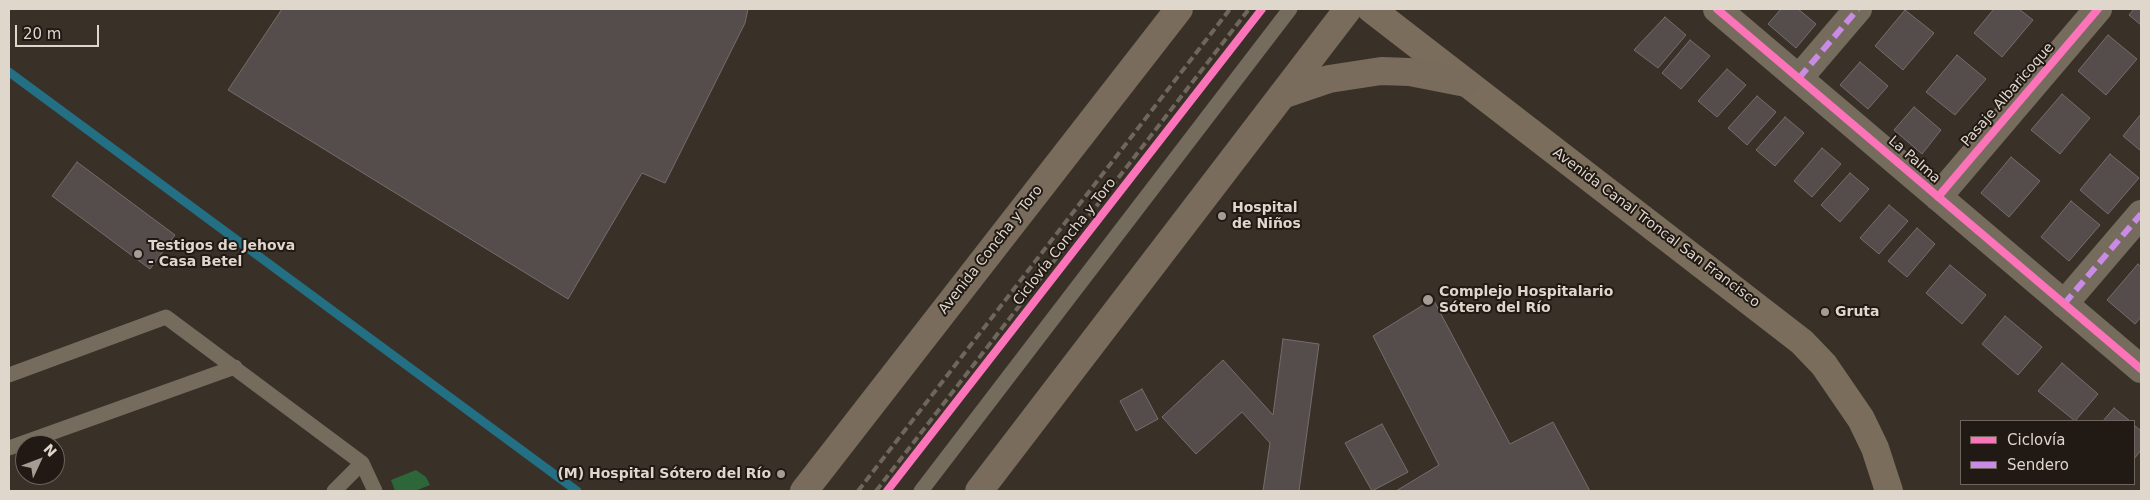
<!DOCTYPE html>
<html>
<head>
<meta charset="utf-8">
<style>
  body { margin:0 }
  #map { position:relative; width:2150px; height:500px; overflow:hidden; background:#393128; font-family:"DejaVu Sans",sans-serif }
  canvas { display:block }
  .frame { position:absolute; inset:0; border:10px solid #dfd6cc; pointer-events:none }
  .legend { position:absolute; left:1960px; top:420px; width:175px; height:65px; box-sizing:border-box; background:#211a14; border:1px solid #6d655e; margin:0; padding:6px 9px; list-style:none; font-size:15px; color:#dfd6cc }
  .legend li { display:flex; align-items:center; gap:10px; height:25px }
  .legend b { width:25px; border:1px solid #6d655e }
  .north { position:absolute; left:15px; top:435px; width:50px; height:50px; box-sizing:border-box; background:#211a14; border:1px solid #6d655e; border-radius:50%; rotate:47deg; font-size:14px; font-weight:700; line-height:20px; text-align:center; color:#dfd6cc }
  .north::after { content:''; display:block; margin:auto; width:18px; height:22px; background:#a59c93; clip-path:polygon(50% 0,100% 100%,50% 72%,0 100%) }
  .scale { position:absolute; left:15px; top:25px; width:84px; height:22px; box-sizing:border-box; border:2px solid #dfd6cc; border-top:0; padding-left:6px; font-size:15px; line-height:18px; white-space:nowrap; color:#dfd6cc; -webkit-text-stroke:4px #211a14; paint-order:stroke }
</style>
</head>
<body>
<div id="map">
<canvas width="2150" height="500"></canvas>
<div class="frame"></div>
<ul class="legend">
<li><b style="height:6px;background:#fb73b8"></b>Ciclovía</li>
<li><b style="height:6px;background:#ca8be6"></b>Sendero</li>
</ul>
<div class="north">N</div>
<div class="scale">20 m</div>
</div>
<script>
const ctx = document.querySelector('canvas').getContext('2d');
ctx.lineJoin = 'round';
function paint(path, color) { ctx.fillStyle = color; ctx.fill(path, 'evenodd'); }
const toPath = rows => new Path2D(rows.map(r => 'M' + r).join(''));
function strokePath(path, color, width, dash) { ctx.strokeStyle = color; ctx.lineWidth = width; ctx.lineCap = dash ? 'butt' : 'round'; ctx.setLineDash(dash || []); ctx.stroke(path); }
function write(font, color, halo, rows, align = 'center') {
  ctx.font = font + ' "DejaVu Sans",sans-serif'; ctx.lineWidth = 4; ctx.setLineDash([]); ctx.textBaseline = 'middle'; ctx.strokeStyle = halo; ctx.fillStyle = color; for (const [text, x, y, turn = 0] of rows) {
    ctx.save(); ctx.translate(x, y); ctx.rotate((+turn || 0) * Math.PI / 180); ctx.textAlign = isNaN(turn) ? turn : align; if (halo) ctx.strokeText(text, 0, 0); ctx.fillText(text, 0, 0); ctx.restore();
  }
}
paint(toPath([
  [416,470,426,477,430,485,415,491,395,491,391,480]
]), '#2c6639');
strokePath(toPath([
  [9,72,577,491]
]), '#237085', 9);
const building = toPath([
  [282,9,748,9,745,23,665,183,642,173,568,299,228,90,282,9],
  [1781,9,1798,9,1816,24,1796,48,1768,24,1781,9],
  [1994,9,2019,9,2033,20,2002,57,1974,33,1994,9],
  [2134,9,2141,9,2141,25,2129,15,2134,9],
  [1905,10,1934,33,1903,70,1875,46,1905,10],
  [1665,17,1686,35,1658,68,1634,50,1665,17],
  [2108,35,2137,59,2106,95,2078,71,2108,35],
  [1690,40,1710,56,1681,89,1662,73,1690,40],
  [1957,55,1986,79,1955,115,1926,92,1957,55],
  [1860,62,1888,86,1868,109,1840,85,1860,62],
  [1727,69,1746,85,1717,117,1698,101,1727,69],
  [2062,94,2090,118,2060,154,2031,130,2062,94],
  [1757,96,1776,112,1747,145,1728,128,1757,96],
  [1914,107,1941,130,1922,154,1894,130,1914,107],
  [2141,114,2141,151,2123,136,2141,114],
  [1785,117,1804,133,1775,166,1756,150,1785,117],
  [1822,148,1841,164,1812,197,1794,181,1822,148],
  [2110,154,2139,178,2108,214,2080,190,2110,154],
  [2011,157,2040,181,2009,217,1981,193,2011,157],
  [77,162,175,235,150,269,52,196,77,162],
  [1850,173,1869,189,1840,222,1821,205,1850,173],
  [2071,201,2100,225,2069,261,2041,237,2071,201],
  [1889,205,1908,221,1879,254,1860,238,1889,205],
  [1917,228,1935,244,1907,277,1888,261,1917,228],
  [2138,264,2141,267,2141,317,2135,324,2107,300,2138,264],
  [1950,265,1986,295,1962,324,1926,293,1950,265],
  [1433,299,1510,444,1553,422,1590,491,1396,491,1439,465,1373,336,1433,299],
  [2005,316,2042,347,2018,375,1982,344,2005,316],
  [1283,339,1319,344,1299,491,1263,491,1270,443,1242,412,1196,454,1162,417,1223,360,1273,415,1283,339],
  [2062,363,2098,394,2075,421,2038,391,2062,363],
  [1142,389,1158,419,1136,431,1120,401,1142,389],
  [2114,408,2130,421,2103,421,2114,408],
  [1382,424,1408,472,1372,491,1345,443,1382,424],
  [2134,425,2141,431,2141,450,2134,459,2134,425]
]);
paint(building, '#544d4c');
strokePath(building, '#756d6c', 1);
strokePath(toPath([
  [9,375,166,317,362,463,375,491],
  [9,448,235,367],
  [334,491,362,463],
  [921,491,1290,9]
]), '#766c5d', 15);
strokePath(toPath([
  [1717,9,2141,369],
  [1799,78,1858,9],
  [1938,197,2098,9],
  [2064,304,2141,214]
]), '#766c5d', 28);
strokePath(toPath([
  [1371,9,1802,342,1824,365,1861,419,1875,448,1889,491]
]), '#7a6d5b', 28);
strokePath(toPath([
  [1282,95,1329,79,1381,71,1410,72,1466,83],
  [804,491,1179,9],
  [979,491,1348,9]
]), '#796c5c', 28);
strokePath(toPath([
  [858,491,1230,9],
  [876,491,1249,9]
]), '#6f675d', 4, [8, 4]);
strokePath(toPath([
  [1799,78,1858,9],
  [2064,304,2141,214]
]), '#ca8be6', 6, [12, 6]);
strokePath(toPath([
  [1717,9,2141,369],
  [1938,197,2098,9],
  [887,491,1262,9]
]), '#fb73b8', 8);
for (const [x, y, r, color] of [
  [1222,216,5,"#a59c93"],
  [138,254,5,"#a59c93"],
  [1428,300,6,"#a59c93"],
  [1825,312,5,"#a59c93"],
  [781,474,5,"#a59c93"]
]) { const dot = new Path2D(); dot.arc(x, y, r, 0, 2 * Math.PI); ctx.fillStyle = color; ctx.fill(dot); strokePath(dot, '#211a14', 2); }
write('14px', '#dfd6cc', '#211a14', [
  ["Pasaje Albaricoque",2008,95,-49],
  ["La Palma",1914,160,41],
  ["Avenida Canal Troncal San Francisco",1656,228,37],
  ["Ciclovía Concha y Toro",1065,242,-52],
  ["Avenida Concha y Toro",991,250,-52]
]);
write('bold 14px', '#dfd6cc', '#211a14', [
  ["Hospital",1232,208],
  ["de Niños",1232,224],
  ["Testigos de Jehova",148,246],
  ["- Casa Betel",148,262],
  ["Complejo Hospitalario",1439,292],
  ["Sótero del Río",1439,308],
  ["Gruta",1835,312],
  ["(M) Hospital Sótero del Río",771,474,"right"]
], 'left');
</script>
</body>
</html>
